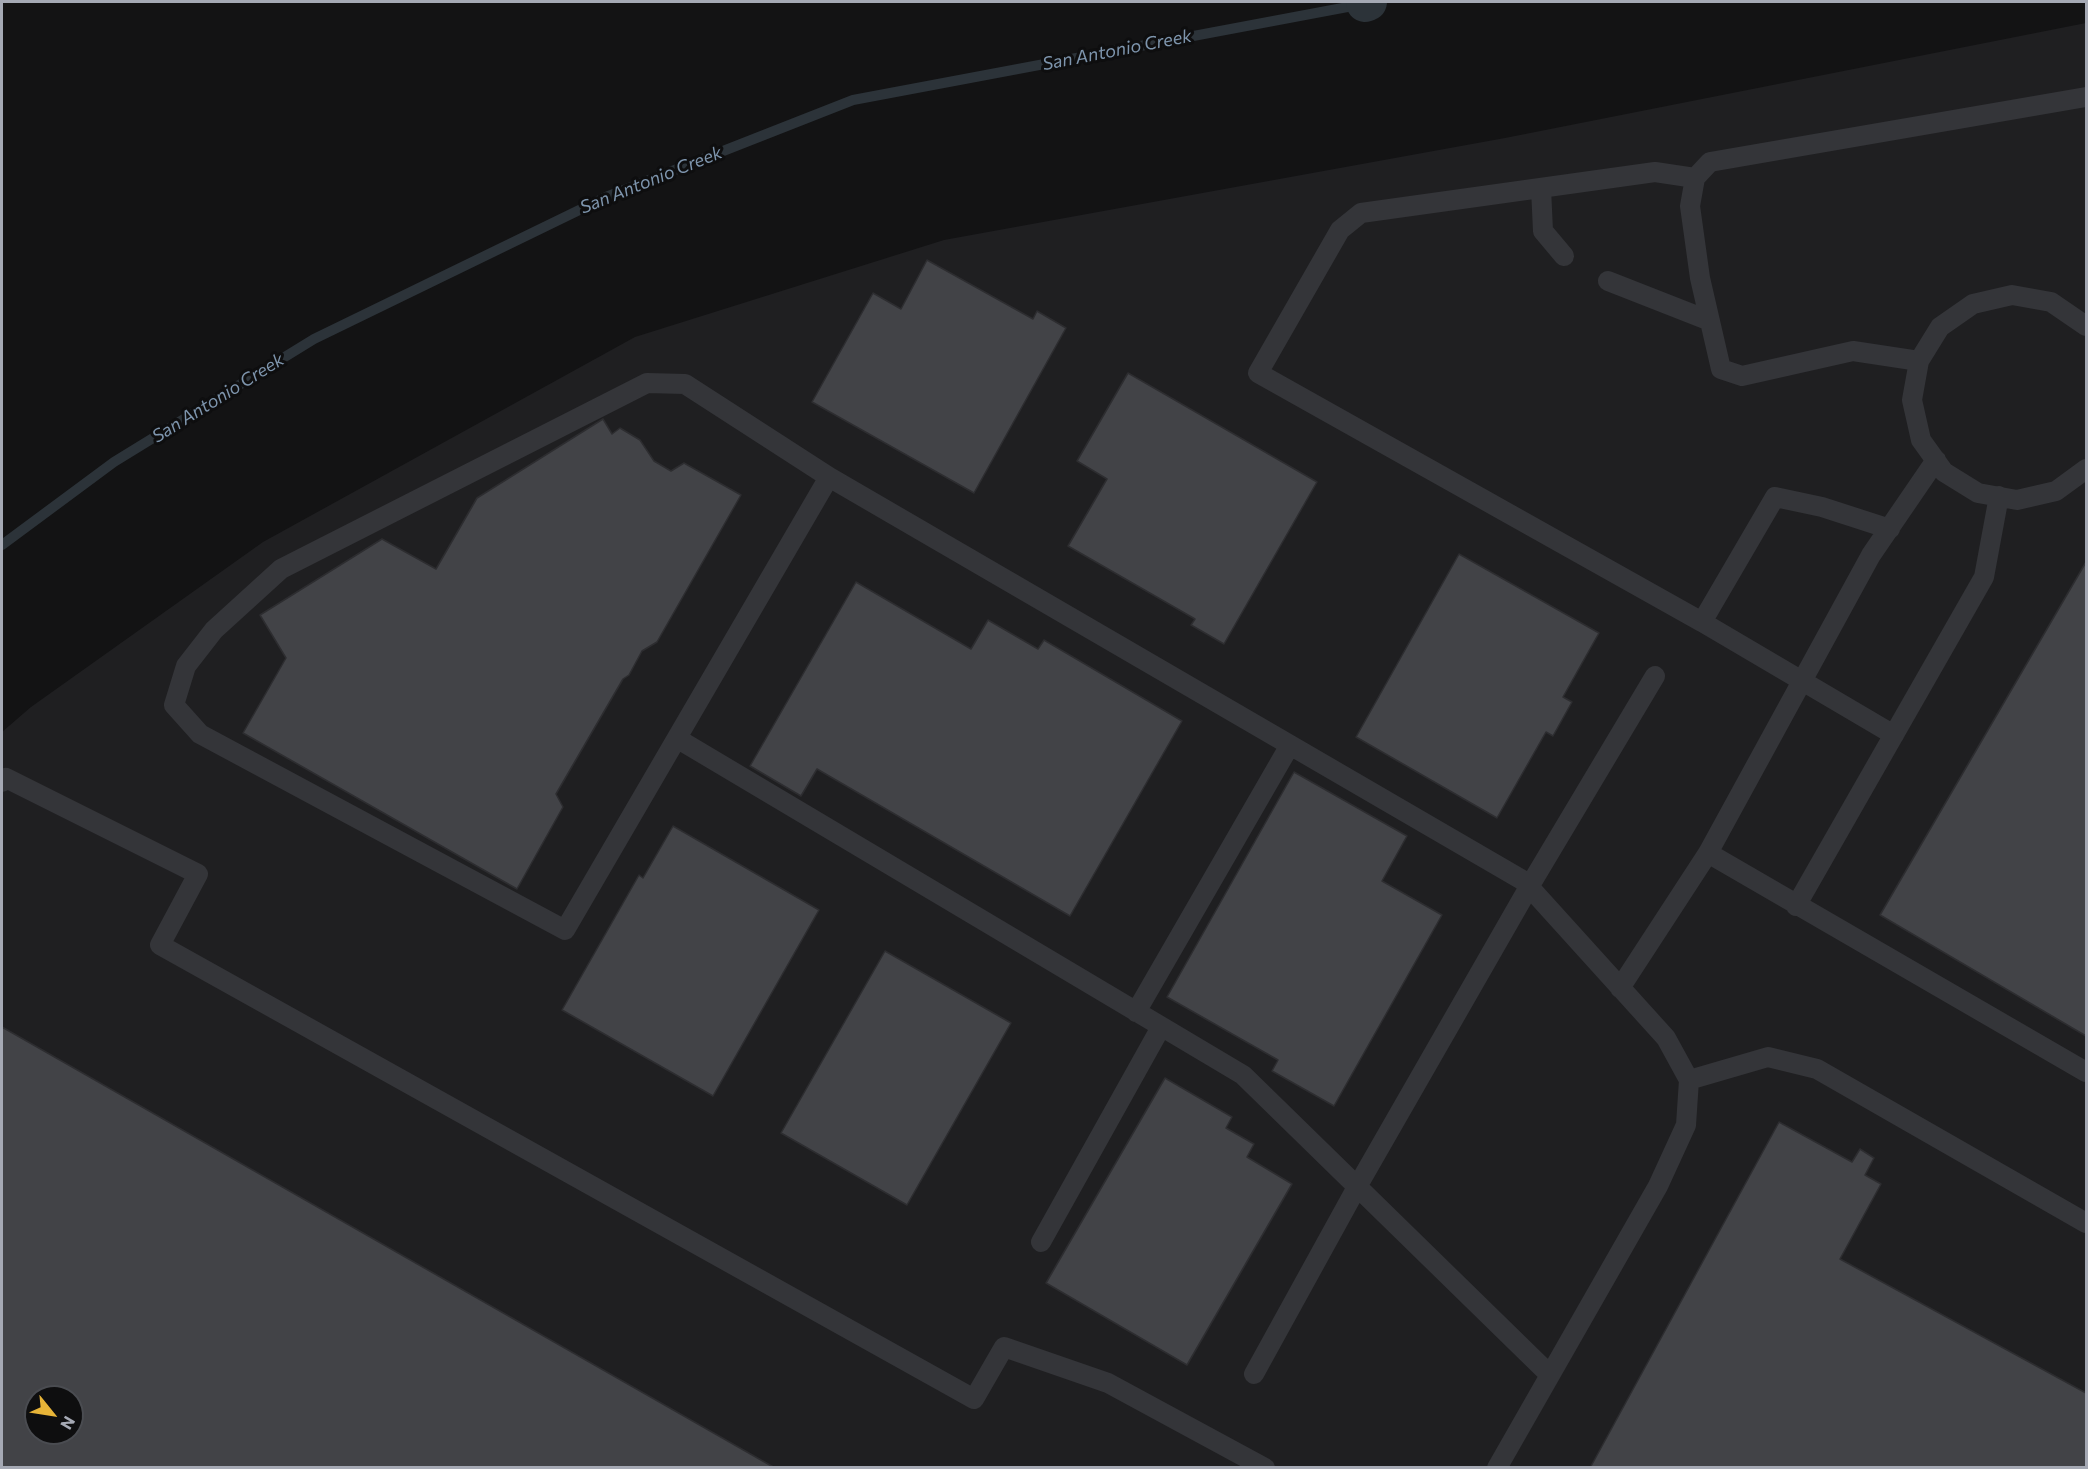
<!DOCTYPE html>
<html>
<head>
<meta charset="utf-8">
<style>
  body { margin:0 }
  #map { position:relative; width:2088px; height:1469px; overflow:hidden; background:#131314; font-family:Commissioner,sans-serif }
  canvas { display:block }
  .frame { position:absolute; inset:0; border:3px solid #a5a9b4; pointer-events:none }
  .north { position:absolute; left:24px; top:1385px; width:60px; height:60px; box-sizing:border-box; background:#0e0e0f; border:2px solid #4a4c51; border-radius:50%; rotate:120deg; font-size:16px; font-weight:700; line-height:24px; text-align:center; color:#a5a9b4 }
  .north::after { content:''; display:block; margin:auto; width:21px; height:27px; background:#e7b438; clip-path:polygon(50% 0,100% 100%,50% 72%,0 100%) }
</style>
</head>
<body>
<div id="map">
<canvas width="2088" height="1469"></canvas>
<div class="frame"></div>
<div class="north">N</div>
</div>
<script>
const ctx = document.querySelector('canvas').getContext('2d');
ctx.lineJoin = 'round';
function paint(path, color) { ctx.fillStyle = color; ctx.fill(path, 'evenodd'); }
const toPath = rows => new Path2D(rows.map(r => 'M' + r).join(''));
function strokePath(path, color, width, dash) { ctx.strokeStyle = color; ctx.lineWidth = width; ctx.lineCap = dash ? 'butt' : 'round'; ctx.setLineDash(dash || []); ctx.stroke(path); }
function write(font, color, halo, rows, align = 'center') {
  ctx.font = font + ' Commissioner,sans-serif'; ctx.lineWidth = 6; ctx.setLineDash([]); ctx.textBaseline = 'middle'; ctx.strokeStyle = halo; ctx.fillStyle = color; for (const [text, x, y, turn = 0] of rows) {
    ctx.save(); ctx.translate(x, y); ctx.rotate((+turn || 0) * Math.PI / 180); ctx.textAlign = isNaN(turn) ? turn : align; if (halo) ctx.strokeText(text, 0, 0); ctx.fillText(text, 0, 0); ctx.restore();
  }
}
paint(toPath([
  [2086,23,2086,1467,2,1467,2,732,31,707,263,542,635,337,944,240,1505,138],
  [36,1397,72,1397,72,1433,36,1433]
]), '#1f1f21');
strokePath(toPath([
  [2,545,114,462,314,339,606,197,853,100,1374,2]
]), '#2c3339', 10);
strokePath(toPath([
  [1365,3,1368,2]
]), '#2c3339', 38);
const building = toPath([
  [927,260,1033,319,1037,311,1066,328,974,493,812,402,873,293,901,309,927,260],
  [1128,373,1317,482,1224,644,1191,625,1195,619,1068,546,1107,479,1077,461,1128,373],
  [603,419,612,434,620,428,640,440,654,461,671,471,684,463,741,495,657,642,642,651,629,675,623,679,556,794,563,807,517,889,243,733,286,658,260,615,382,539,436,569,477,498,603,419],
  [1459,554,1599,633,1563,697,1572,702,1553,736,1546,732,1497,818,1356,737,1459,554],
  [2086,562,2086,1036,1880,915,2086,562],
  [856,582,971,649,988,620,1038,649,1044,640,1182,721,1070,916,817,769,801,796,750,766,856,582],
  [1294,772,1407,836,1382,881,1442,915,1334,1106,1272,1071,1278,1060,1167,997,1294,772],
  [673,826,819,910,713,1096,562,1010,639,875,643,878,673,826],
  [885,951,1011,1023,907,1205,781,1133,885,951],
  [2,1027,775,1468,2,1468,2,1027],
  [36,1397,72,1397,72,1433,36,1433,36,1397],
  [1165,1078,1232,1117,1226,1128,1254,1144,1247,1157,1292,1184,1187,1365,1046,1283,1165,1078],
  [1779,1122,1852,1162,1860,1149,1874,1158,1865,1175,1881,1184,1840,1259,2086,1393,2086,1468,1590,1468,1779,1122]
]);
paint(building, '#424347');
strokePath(building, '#2d2d30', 1.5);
strokePath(toPath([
  [1695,178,1655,172,1361,213,1340,230,1258,373,1702,622],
  [1541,188,1543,231,1564,256],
  [1608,281,1710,321],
  [2086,326,2051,302,2012,295,1973,304,1940,327,1919,361,1912,400,1921,440,1944,472,1978,493,2017,500,2056,491,2086,469],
  [1919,361,1853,351,1742,376,1721,369,1700,278,1690,206,1695,178,1710,162,2086,97],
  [829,477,565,930,200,734,174,705,186,666,214,630,281,569,647,383,685,384,829,477,1524,881,1666,1038,1689,1080,1686,1125,1658,1186,1497,1468],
  [1890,529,1822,507,1775,497,1702,622,1894,735],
  [678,739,1243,1075,1550,1375],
  [2,782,6,778,198,874,160,945,974,1399,1004,1347,1108,1383,1265,1468],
  [1708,853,2086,1072],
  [1796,906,1984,577,1999,496],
  [1620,988,1708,853,1871,555,1936,460],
  [1136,1012,1290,745],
  [1689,1080,1768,1057,1817,1069,2086,1223],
  [1041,1242,1161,1027],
  [1254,1374,1357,1187,1529,887,1655,676]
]), '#343539', 20);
write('italic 18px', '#7e95ad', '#0e0e0f', [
  ["San Antonio Creek",1117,50,-11],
  ["San Antonio Creek",651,180,-22],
  ["San Antonio Creek",218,398,-32]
]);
</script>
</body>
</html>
